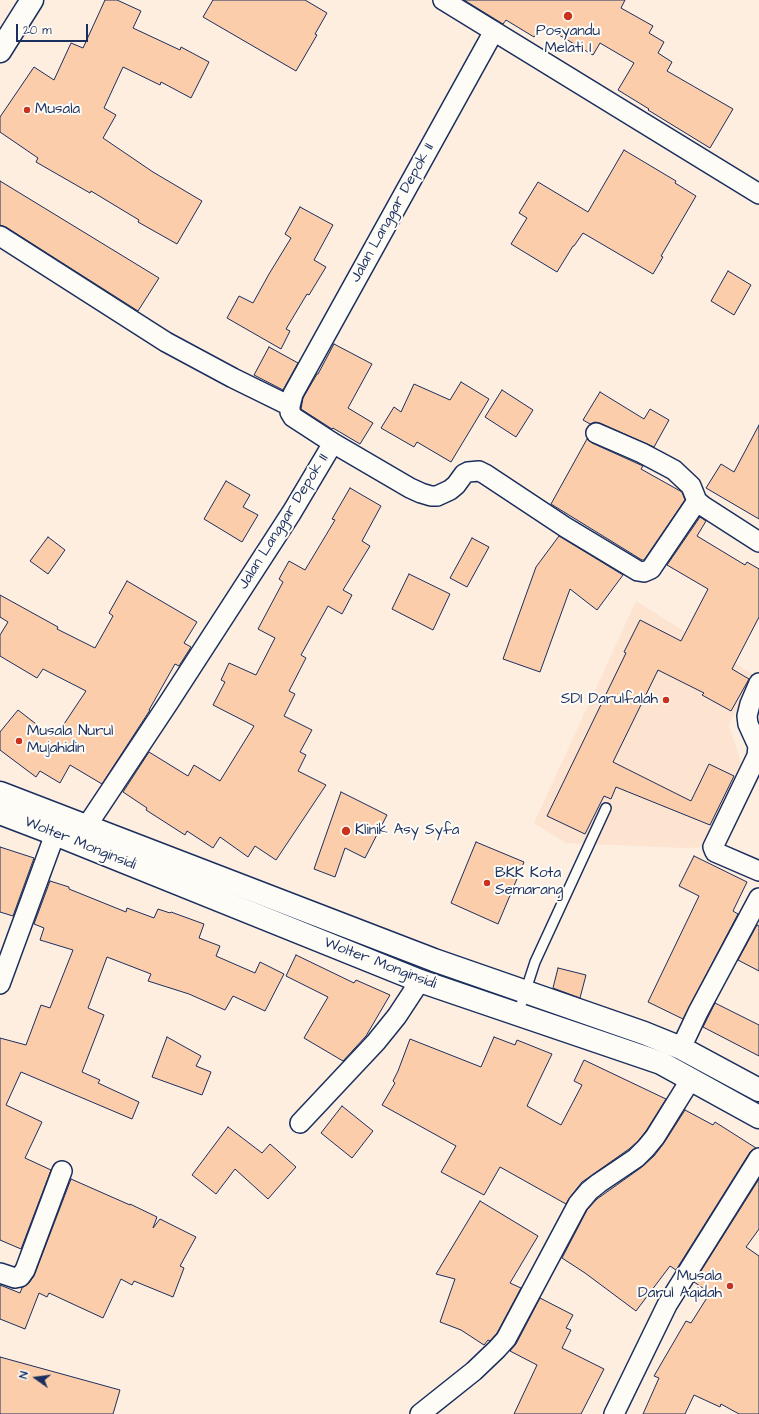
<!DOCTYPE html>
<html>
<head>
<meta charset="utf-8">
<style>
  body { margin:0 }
  #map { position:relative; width:759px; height:1414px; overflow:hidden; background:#fdeee0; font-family:"Architects Daughter",sans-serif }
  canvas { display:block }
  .north { position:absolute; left:16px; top:1358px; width:40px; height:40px; -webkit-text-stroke:3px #fdfcf7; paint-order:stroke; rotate:284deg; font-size:11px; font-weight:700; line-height:16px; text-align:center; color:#1b2f5e }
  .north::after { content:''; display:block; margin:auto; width:14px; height:18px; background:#1b2f5e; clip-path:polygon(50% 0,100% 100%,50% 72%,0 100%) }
  .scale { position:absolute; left:16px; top:24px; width:72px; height:18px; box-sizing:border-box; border:2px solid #1b2f5e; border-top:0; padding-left:5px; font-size:12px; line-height:14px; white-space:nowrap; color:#1b2f5e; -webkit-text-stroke:3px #fdfcf7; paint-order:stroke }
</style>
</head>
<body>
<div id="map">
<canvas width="759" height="1414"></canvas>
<div class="north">N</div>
<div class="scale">20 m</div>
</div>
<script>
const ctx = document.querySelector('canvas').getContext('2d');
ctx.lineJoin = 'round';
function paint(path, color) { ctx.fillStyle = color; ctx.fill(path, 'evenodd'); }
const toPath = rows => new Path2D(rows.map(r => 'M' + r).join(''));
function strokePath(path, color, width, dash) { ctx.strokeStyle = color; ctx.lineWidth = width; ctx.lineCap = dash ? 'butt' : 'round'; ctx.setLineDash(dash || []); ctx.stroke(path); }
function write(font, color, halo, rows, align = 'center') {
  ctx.font = font + ' "Architects Daughter",sans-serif'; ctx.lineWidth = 4; ctx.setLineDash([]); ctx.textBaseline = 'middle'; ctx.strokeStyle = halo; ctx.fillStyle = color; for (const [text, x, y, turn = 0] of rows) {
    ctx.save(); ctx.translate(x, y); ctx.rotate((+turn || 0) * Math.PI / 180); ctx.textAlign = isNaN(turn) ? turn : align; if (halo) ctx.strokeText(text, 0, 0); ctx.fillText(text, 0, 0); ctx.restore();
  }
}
paint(toPath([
  [636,601,754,675,729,725,745,774,710,847,683,848,566,843,534,823]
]), '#fde4d0');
const building = toPath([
  [105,0,117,0,141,11,133,28,180,50,181,47,209,62,191,98,161,82,160,85,123,67,104,108,116,115,103,138,153,172,202,201,177,244,138,222,139,220,91,191,90,193,36,162,38,158,0,132,0,117,34,67,54,80,71,43,83,48,105,0],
  [213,0,305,0,327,13,315,34,317,35,296,71,203,17,213,0],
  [464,0,625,0,621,8,653,26,649,33,664,42,658,53,672,62,667,71,733,109,710,148,648,110,649,109,618,90,634,63,600,43,593,55,542,25,534,37,506,20,503,24,464,0],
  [624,150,676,181,675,183,696,196,661,256,663,257,653,274,583,233,574,246,573,246,557,272,511,244,527,218,519,213,538,182,588,212,624,150],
  [0,181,159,278,138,311,6,227,0,225,0,181],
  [300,207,333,225,314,260,326,267,309,295,307,294,286,329,290,331,281,349,227,318,239,296,253,303,269,274,291,238,285,234,300,207],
  [728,271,751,285,734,315,711,301,728,271],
  [334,344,372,364,348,408,373,423,360,444,333,428,332,429,301,409,303,398,317,374,318,374,334,344],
  [269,347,298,363,283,390,254,375,269,347],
  [461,382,489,399,451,462,417,442,414,447,381,428,394,407,401,412,414,384,450,400,461,382],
  [502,390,533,410,516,437,485,417,502,390],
  [600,392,644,419,650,409,669,420,654,447,600,423,595,422,590,424,583,420,600,392],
  [759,425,759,519,706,488,721,464,734,472,759,425],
  [587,439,592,443,643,466,641,469,682,492,685,500,644,560,642,560,551,504,587,439],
  [226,481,250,495,243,507,258,515,242,542,204,519,226,481],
  [350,488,381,506,362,541,370,546,343,590,352,595,342,614,328,606,301,655,306,658,289,691,295,694,284,716,312,730,300,752,306,755,298,771,326,785,276,860,255,846,248,857,220,837,213,848,187,831,185,835,146,810,147,808,123,792,149,752,188,776,194,765,220,781,254,726,213,705,225,682,221,680,229,663,256,675,275,638,258,629,283,582,279,579,289,561,305,570,335,520,332,519,350,488],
  [700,517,706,521,697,536,745,565,747,562,759,569,759,617,732,669,749,679,731,711,702,695,704,693,658,670,613,762,691,801,709,764,734,776,710,825,616,787,611,799,604,796,585,834,547,816,626,653,624,652,640,620,681,641,708,589,667,565,700,517],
  [559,536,623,575,597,610,570,589,540,672,503,659,536,567,559,536],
  [48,537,65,550,48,574,30,561,48,537],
  [472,538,489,547,467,587,450,578,472,538],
  [409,574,450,594,433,630,392,609,409,574],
  [127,581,197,622,184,643,191,647,179,666,175,664,149,710,150,710,102,784,70,765,60,783,40,771,36,777,0,750,0,732,18,710,49,734,52,729,58,733,86,691,43,669,37,678,0,656,0,635,8,622,0,617,0,595,58,627,57,629,95,648,113,616,109,613,127,581],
  [341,792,387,815,365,858,345,848,335,877,314,869,341,792],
  [476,842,524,862,498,924,451,903,476,842],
  [0,847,34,858,13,916,0,912,0,847],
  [694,856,747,882,733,911,738,914,683,1019,648,1002,699,896,679,886,694,856],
  [50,881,69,887,69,889,126,912,127,908,154,918,158,909,170,913,171,912,204,924,199,938,220,946,216,956,255,973,260,962,284,974,265,1011,233,996,225,1010,189,994,148,981,151,974,107,957,88,1008,104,1015,82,1072,100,1080,98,1083,139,1102,132,1119,21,1072,6,1105,42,1122,25,1158,51,1170,21,1249,0,1240,0,1038,26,1045,41,1005,50,1008,73,950,40,940,44,928,34,924,50,881],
  [757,925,759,926,759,971,738,960,757,925],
  [296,955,354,983,356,980,390,995,366,1036,343,1061,304,1038,328,997,286,976,296,955],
  [558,968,586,975,580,998,553,988,558,968],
  [715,1003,759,1025,759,1056,703,1027,715,1003],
  [167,1037,201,1056,196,1066,211,1072,202,1095,152,1077,167,1037],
  [494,1037,515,1045,517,1040,552,1054,527,1106,561,1125,582,1085,574,1081,584,1060,666,1099,646,1131,638,1141,629,1149,582,1182,570,1197,566,1204,500,1167,484,1195,441,1172,456,1146,382,1105,395,1083,393,1081,398,1071,410,1039,481,1067,494,1037],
  [342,1106,373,1131,352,1158,321,1133,342,1106],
  [685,1110,713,1125,715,1122,756,1148,750,1152,676,1270,670,1266,636,1311,585,1273,562,1258,587,1210,597,1199,642,1167,654,1156,664,1143,685,1110],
  [228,1127,262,1153,270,1144,296,1167,268,1199,235,1169,216,1194,192,1175,228,1127],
  [71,1179,130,1205,130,1204,157,1217,153,1228,160,1219,196,1237,180,1266,184,1268,173,1297,134,1281,132,1285,121,1279,103,1318,49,1293,47,1297,39,1293,25,1329,0,1319,0,1285,20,1293,22,1288,29,1283,34,1276,71,1179],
  [759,1179,759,1229,746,1247,759,1256,759,1414,739,1414,721,1404,720,1407,694,1395,685,1414,643,1414,659,1378,654,1376,686,1321,691,1323,710,1293,694,1282,759,1179],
  [480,1201,538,1236,510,1283,521,1288,497,1333,490,1341,488,1340,484,1345,461,1330,440,1322,455,1279,436,1274,480,1201],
  [540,1298,573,1315,566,1328,571,1330,562,1348,604,1369,581,1414,514,1414,537,1365,510,1351,516,1344,540,1298],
  [0,1357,120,1390,113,1414,0,1414,0,1357]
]);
paint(building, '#fccdab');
strokePath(building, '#1b2f5e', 1);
const lane = toPath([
  [518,1014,535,962,606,808]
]);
const street = toPath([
  [443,0,759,194],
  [0,236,166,342,233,378,290,406],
  [596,433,642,453,674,470,691,486,697,501,703,506,759,542],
  [333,443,410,488,421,493,431,496,437,496,450,490,456,485,464,474,468,472,479,471,485,474,565,527,638,571,644,572,651,569,655,563,697,501],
  [759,683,750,704,747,716,748,724,758,746,757,756,713,847,715,852,759,871],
  [86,827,169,702,292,512,333,443,293,417,290,412,290,406,293,394,494,31],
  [0,984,55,834],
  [681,1048,698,1012,759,898],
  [300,1123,376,1042,397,1016,420,981],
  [0,1273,15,1278,20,1277,25,1270,62,1171],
  [420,1414,474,1371,497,1349,506,1339,578,1204,589,1191,599,1183,636,1158,646,1148,655,1137,691,1079],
  [614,1414,667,1305,759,1158]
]);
const secondary = toPath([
  [0,51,32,0],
  [0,793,434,960,644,1033,681,1048,759,1090]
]);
const primary = toPath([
  [0,813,55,834,420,981,661,1063,759,1117]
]);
strokePath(lane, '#1b2f5e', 12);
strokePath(street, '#1b2f5e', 22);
strokePath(secondary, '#1b2f5e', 25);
strokePath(primary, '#1b2f5e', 25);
strokePath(lane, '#fdfcf7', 9);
strokePath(street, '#fdfcf7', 19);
strokePath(secondary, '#fdfcf7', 22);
strokePath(primary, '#fdfcf7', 22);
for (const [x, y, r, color] of [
  [568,16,5,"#c8321e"],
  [27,110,4,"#c8321e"],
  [666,700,4,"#c8321e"],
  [19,741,4,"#c8321e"],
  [346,831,5,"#c8321e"],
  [487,883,4,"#c8321e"],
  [730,1286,4,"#c8321e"]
]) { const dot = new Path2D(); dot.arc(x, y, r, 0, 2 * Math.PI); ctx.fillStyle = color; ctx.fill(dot); strokePath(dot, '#fdfcf7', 1.5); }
write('15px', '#1b2f5e', '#fdfcf7', [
  ["Posyandu",568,32,"center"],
  ["Melati I",568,49,"center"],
  ["Musala",35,110],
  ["SDI Darulfalah",658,700,"right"],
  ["Musala Nurul",27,732],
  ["Mujahidin",27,749],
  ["Klinik Asy Syfa",355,831],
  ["BKK Kota",495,874],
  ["Semarang",495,891],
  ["Musala",722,1277,"right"],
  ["Darul Aqidah",722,1294,"right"]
], 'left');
write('15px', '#1b2f5e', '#fdfcf7', [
  ["Jalan Langgar Depok II",393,213,-61],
  ["Jalan Langgar Depok II",284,522,-58],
  ["Wolter Monginsidi",80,844,22],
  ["Wolter Monginsidi",380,964,21]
]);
</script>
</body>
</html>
